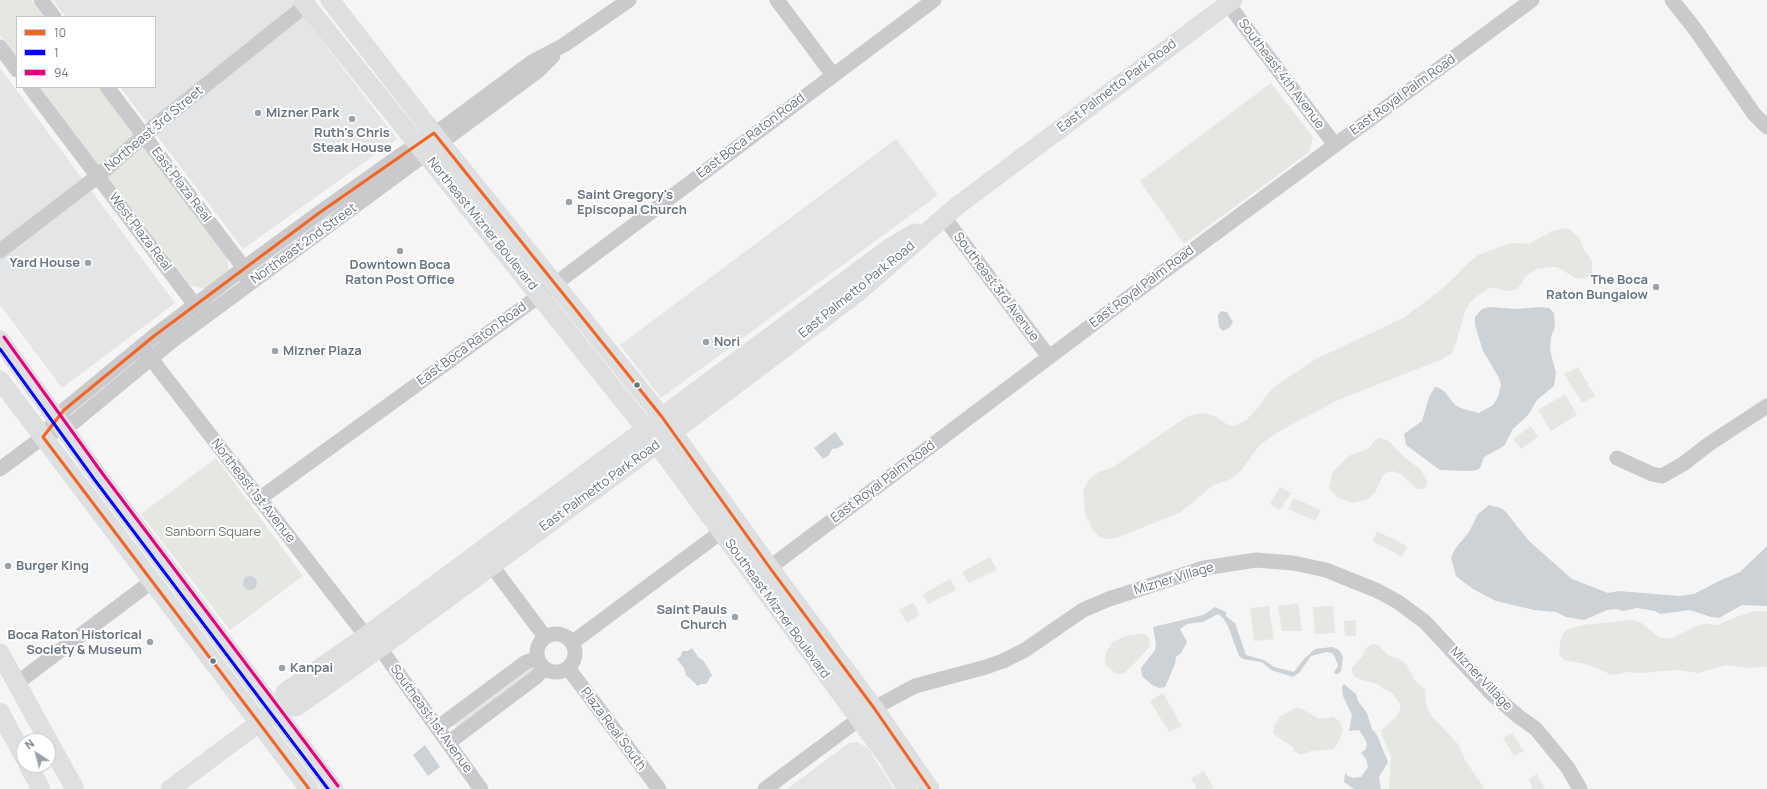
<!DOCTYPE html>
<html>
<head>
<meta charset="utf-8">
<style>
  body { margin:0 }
  #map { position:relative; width:1767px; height:789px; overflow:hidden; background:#f5f5f5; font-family:Manrope,sans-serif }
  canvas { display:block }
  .legend { position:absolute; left:16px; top:16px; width:140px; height:72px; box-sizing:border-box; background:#fff; border:1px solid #c3c8cd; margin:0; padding:5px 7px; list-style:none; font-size:12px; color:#687582 }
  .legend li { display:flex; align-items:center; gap:8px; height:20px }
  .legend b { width:20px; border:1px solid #c3c8cd }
  .north { position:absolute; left:16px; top:733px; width:40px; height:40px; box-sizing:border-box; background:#fff; border:1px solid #c3c8cd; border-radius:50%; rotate:324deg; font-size:11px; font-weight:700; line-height:16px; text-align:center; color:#687582 }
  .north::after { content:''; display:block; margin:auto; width:14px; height:18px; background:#99a2aa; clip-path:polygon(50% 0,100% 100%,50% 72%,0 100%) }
</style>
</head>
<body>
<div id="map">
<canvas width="1767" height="789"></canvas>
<ul class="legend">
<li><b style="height:5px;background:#f26522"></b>10</li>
<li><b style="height:5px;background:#00f"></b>1</li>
<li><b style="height:5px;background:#e5007d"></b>94</li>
</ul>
<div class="north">N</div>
</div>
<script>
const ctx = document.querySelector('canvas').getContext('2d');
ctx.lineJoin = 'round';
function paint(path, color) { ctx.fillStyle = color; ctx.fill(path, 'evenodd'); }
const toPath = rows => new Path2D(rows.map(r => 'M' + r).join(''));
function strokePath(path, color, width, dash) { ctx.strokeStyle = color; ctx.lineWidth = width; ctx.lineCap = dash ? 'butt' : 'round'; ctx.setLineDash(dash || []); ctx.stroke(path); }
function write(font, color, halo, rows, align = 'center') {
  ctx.font = font + ' Manrope,sans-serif'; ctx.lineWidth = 4; ctx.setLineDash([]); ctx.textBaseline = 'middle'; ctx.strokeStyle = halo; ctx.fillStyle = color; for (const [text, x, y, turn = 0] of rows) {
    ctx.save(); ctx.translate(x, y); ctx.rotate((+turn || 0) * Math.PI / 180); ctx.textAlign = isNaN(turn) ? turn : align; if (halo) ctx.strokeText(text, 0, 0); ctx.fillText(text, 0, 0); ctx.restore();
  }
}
paint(toPath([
  [53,0,291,0,397,139,243,249,120,87,155,87,155,17,66,17],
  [0,68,175,303,62,388,0,305],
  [896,139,938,195,661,398,620,345],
  [857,742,868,748,894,789,787,789,849,743]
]), '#e4e5e6');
paint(toPath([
  [0,0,31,0,44,17,17,17,17,58,0,35],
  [1271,83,1313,137,1309,152,1184,244,1140,181],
  [39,87,98,87,227,257,229,274,206,289,190,285],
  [1562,228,1569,229,1579,238,1585,251,1592,261,1592,273,1589,277,1577,279,1557,267,1552,267,1537,269,1525,277,1521,285,1515,290,1504,291,1498,288,1489,288,1477,296,1469,304,1465,311,1455,347,1451,354,1443,359,1338,400,1276,433,1259,446,1240,472,1231,479,1212,486,1181,512,1119,537,1108,539,1099,537,1091,527,1085,514,1083,491,1089,479,1099,472,1113,467,1188,416,1203,413,1215,416,1228,425,1234,426,1246,420,1258,408,1271,389,1316,359,1403,318,1437,293,1459,273,1465,266,1478,255,1507,244,1518,243,1528,244,1553,231],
  [1578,367,1595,396,1582,403,1564,374],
  [1565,394,1577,415,1551,431,1538,410],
  [1531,426,1538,437,1521,449,1513,439],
  [1380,438,1389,441,1404,457,1421,470,1427,480,1427,486,1423,489,1417,489,1402,475,1393,471,1388,472,1383,475,1375,493,1366,500,1352,503,1337,497,1329,488,1332,473,1350,455,1366,450,1371,446,1375,440],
  [216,458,303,576,230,630,141,514],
  [1280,487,1291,493,1280,510,1270,504],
  [1294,498,1321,510,1315,521,1288,509],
  [1377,531,1407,546,1402,557,1373,541],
  [990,557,997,570,969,583,962,572],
  [950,579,956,590,928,604,923,594],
  [913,602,920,615,907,623,899,610],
  [1298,603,1302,631,1282,631,1278,606],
  [1269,606,1274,639,1254,641,1250,608],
  [1333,606,1335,633,1315,634,1313,607],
  [1755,611,1767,611,1767,666,1765,667,1749,668,1726,665,1698,673,1676,670,1641,673,1629,672,1612,675,1586,664,1564,660,1559,654,1560,641,1563,634,1566,630,1583,625,1631,620,1640,622,1660,638,1672,638,1699,625,1705,624,1718,625,1736,617],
  [1356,620,1356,636,1345,636,1344,621],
  [1139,634,1143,634,1149,637,1150,646,1133,665,1123,674,1117,674,1105,665,1106,652,1113,642,1125,636],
  [1372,644,1378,645,1388,655,1399,659,1407,665,1415,681,1425,689,1426,704,1430,714,1459,745,1466,762,1485,789,1389,789,1391,756,1382,736,1382,730,1397,716,1400,709,1400,704,1393,694,1375,683,1361,680,1354,676,1352,672,1352,668,1361,658,1366,648],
  [529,667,537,667,536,669,460,726,453,726,455,722],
  [1163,693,1182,726,1169,732,1150,701],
  [1296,708,1302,709,1320,719,1333,717,1340,722,1343,731,1338,743,1333,749,1311,751,1301,755,1294,751,1293,747,1276,736,1273,733,1274,726,1280,716],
  [1512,733,1524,751,1514,756,1503,738],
  [1204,771,1214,789,1197,789,1191,778],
  [1537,774,1545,789,1533,789,1528,779]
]), '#e4e7e2');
paint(toPath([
  [1490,307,1516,309,1541,307,1549,308,1554,313,1555,327,1551,337,1550,350,1556,373,1554,386,1537,400,1528,415,1513,429,1504,446,1484,457,1480,468,1477,470,1468,471,1440,470,1406,445,1404,434,1422,421,1429,397,1435,387,1439,388,1444,391,1455,405,1463,409,1479,413,1493,405,1498,397,1501,385,1499,378,1483,351,1475,325,1475,317,1482,309],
  [1221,311,1227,312,1233,322,1230,327,1223,331,1219,327,1218,315],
  [835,432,844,444,838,448,832,449,829,455,823,459,814,448],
  [1489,505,1501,508,1505,511,1529,541,1572,579,1608,593,1619,591,1679,596,1694,594,1719,581,1740,572,1767,546,1767,606,1742,605,1719,618,1711,617,1690,610,1660,614,1655,611,1637,608,1622,611,1617,609,1607,610,1584,620,1566,617,1556,612,1534,610,1496,601,1473,589,1456,576,1451,558,1455,549,1469,532,1478,514],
  '243 583a7 7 0 1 1 14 0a7 7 0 1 1-14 0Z',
  [1215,607,1226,612,1226,616,1235,623,1246,655,1264,660,1274,667,1294,672,1304,659,1315,649,1332,647,1339,650,1341,653,1343,657,1341,671,1338,674,1335,674,1334,672,1338,666,1335,657,1332,653,1326,652,1311,656,1299,673,1293,677,1271,670,1262,662,1243,659,1239,656,1228,626,1223,618,1218,614,1203,622,1187,624,1180,629,1187,642,1181,653,1176,657,1175,664,1165,687,1159,688,1152,685,1142,676,1141,668,1155,650,1156,645,1153,627,1203,615],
  [692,648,699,658,703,660,712,675,706,684,701,684,698,686,686,675,684,668,677,659,681,656,682,651,688,651],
  [1344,684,1356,694,1358,701,1367,713,1372,729,1377,735,1388,762,1379,777,1381,789,1354,789,1344,782,1345,773,1348,776,1354,778,1361,777,1368,767,1366,759,1361,753,1366,749,1367,744,1365,739,1359,730,1349,731,1352,715,1343,696,1342,686],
  [425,745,440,767,428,776,413,755]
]), '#ccd2d6');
strokePath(toPath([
  [41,0,54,17],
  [777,0,833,75],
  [1672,0,1695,29,1754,114,1767,127],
  [1228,4,1335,145],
  [0,47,17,70],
  [30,87,195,305,204,308],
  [107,87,244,268,246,278],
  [943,216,1049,357],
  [0,251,98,176,157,124,306,5],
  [145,351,366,636],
  [43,437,64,410,154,336,244,268,319,213,404,153,447,125,532,62,564,45,629,0],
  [1617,458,1652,474,1662,476,1683,464,1709,444,1767,406],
  [0,469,43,437,74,422,172,341,538,71,553,56],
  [259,499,539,296,934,0],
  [492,566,545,637],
  [761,574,1125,300,1532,0],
  '537 653a19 19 0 1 1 38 0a19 19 0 1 1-38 0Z',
  [573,642,721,532],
  [380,648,481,789],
  [568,668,659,789],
  [17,683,151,582],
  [437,728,526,662,538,658],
  [448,743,536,677,544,668],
  [765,789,874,708,915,686,986,667,1003,661,1025,650,1083,610,1109,599,1204,568,1256,560,1293,563,1326,570,1378,591,1398,602,1425,622,1491,693,1518,716,1536,729,1568,768,1580,789]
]), '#cacacc', 15);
strokePath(toPath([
  [302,0,646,429,888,758,907,789],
  [330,0,441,143,662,417,770,568,874,708,930,789],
  [0,340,98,476,334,789],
  [0,380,309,789],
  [0,653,75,789],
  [283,705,296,707,380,648,657,444,856,294,957,206,1233,0],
  [0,712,24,757],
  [28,765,41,789],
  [170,789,283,705,285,692,366,636,891,247,915,233]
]), '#dedfe0', 19);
strokePath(toPath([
  [309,789,43,437,64,410,154,336,319,213,434,133,662,417,770,568,874,708,930,789]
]), '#f26522', 3);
strokePath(toPath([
  [0,349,94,479,328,789]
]), '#00f', 3);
strokePath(toPath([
  [4,337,102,473,338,786]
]), '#e5007d', 3);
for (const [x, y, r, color] of [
  [258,113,4,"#99a2aa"],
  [352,119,4,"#99a2aa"],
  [569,202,4,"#99a2aa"],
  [400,251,4,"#99a2aa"],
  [88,263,4,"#99a2aa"],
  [1656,287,4,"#99a2aa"],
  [706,342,4,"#99a2aa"],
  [275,351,4,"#99a2aa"],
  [637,385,3.5,"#687582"],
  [8,566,4,"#99a2aa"],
  [735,617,4,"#99a2aa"],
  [150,642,4,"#99a2aa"],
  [213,661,3.5,"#687582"],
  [282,668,4,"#99a2aa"]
]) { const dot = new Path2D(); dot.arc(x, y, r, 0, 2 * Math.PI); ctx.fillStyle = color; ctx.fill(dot); strokePath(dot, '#fff', 1.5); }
write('13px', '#687582', '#fff', [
  ["Southeast 4th Avenue",1281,74,53],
  ["East Palmetto Park Road",1117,86,-37],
  ["East Royal Palm Road",1403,95,-36],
  ["Northeast 3rd Street",154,129,-40],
  ["East Boca Raton Road",751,136,-37],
  ["East Plaza Real",181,185,53],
  ["Northeast Mizner Boulevard",482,224,51],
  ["West Plaza Real",140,232,53],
  ["Northeast 2nd Street",304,244,-36],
  ["Southeast 3rd Avenue",996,287,53],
  ["East Royal Palm Road",1142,287,-37],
  ["East Palmetto Park Road",857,290,-39],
  ["East Boca Raton Road",472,344,-36],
  ["East Royal Palm Road",883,482,-37],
  ["East Palmetto Park Road",600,486,-36],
  ["Northeast 1st Avenue",253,491,52],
  ["Mizner Village",1174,579,-17],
  ["Southeast Mizner Boulevard",777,609,54],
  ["Mizner Village",1481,679,46],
  ["Southeast 1st Avenue",431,719,54],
  ["Plaza Real South",613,729,53]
]);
write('bold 13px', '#687582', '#fff', [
  ["Mizner Park",266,113],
  ["Ruth's Chris",352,133,"center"],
  ["Steak House",352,148,"center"],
  ["Saint Gregory's",577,195],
  ["Episcopal Church",577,210],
  ["Yard House",80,263,"right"],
  ["Downtown Boca",400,265,"center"],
  ["Raton Post Office",400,280,"center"],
  ["The Boca",1648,280,"right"],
  ["Raton Bungalow",1648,295,"right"],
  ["Nori",714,342],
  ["Mizner Plaza",283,351],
  ["Burger King",16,566],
  ["Saint Pauls",727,610,"right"],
  ["Church",727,625,"right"],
  ["Boca Raton Historical",142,635,"right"],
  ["Society & Museum",142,650,"right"],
  ["Kanpai",290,668]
], 'left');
write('13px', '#697a66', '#fff', [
  ["Sanborn Square",213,532]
]);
</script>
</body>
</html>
